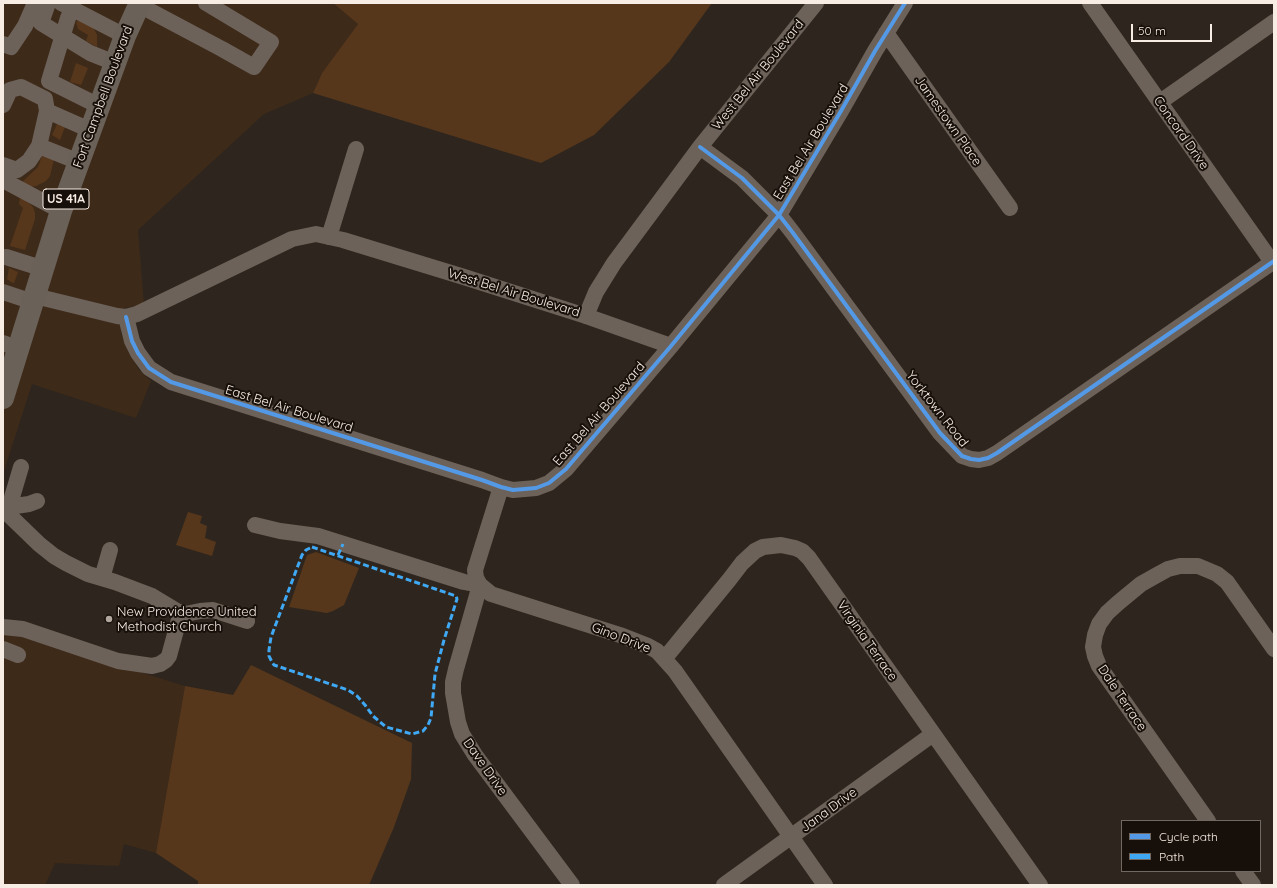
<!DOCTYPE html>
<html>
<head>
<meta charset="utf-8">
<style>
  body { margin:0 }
  #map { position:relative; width:1277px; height:888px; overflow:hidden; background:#2e261e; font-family:Quicksand,sans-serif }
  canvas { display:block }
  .frame { position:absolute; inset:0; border:4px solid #f8ede4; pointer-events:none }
  .legend { position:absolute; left:1121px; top:820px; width:140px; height:52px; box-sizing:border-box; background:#17100a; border:1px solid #716861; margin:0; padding:5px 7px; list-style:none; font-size:12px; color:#f8ede4 }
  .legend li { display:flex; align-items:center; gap:8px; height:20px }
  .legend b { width:20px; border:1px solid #716861 }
  .scale { position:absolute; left:1131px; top:24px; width:81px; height:18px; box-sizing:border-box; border:2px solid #f8ede4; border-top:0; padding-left:5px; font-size:12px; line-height:14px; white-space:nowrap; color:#f8ede4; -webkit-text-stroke:3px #17100a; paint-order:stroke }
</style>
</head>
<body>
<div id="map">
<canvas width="1277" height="888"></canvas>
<div class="frame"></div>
<ul class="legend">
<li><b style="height:5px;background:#5399e6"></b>Cycle path</li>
<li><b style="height:5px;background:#3fa9f5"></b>Path</li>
</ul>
<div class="scale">50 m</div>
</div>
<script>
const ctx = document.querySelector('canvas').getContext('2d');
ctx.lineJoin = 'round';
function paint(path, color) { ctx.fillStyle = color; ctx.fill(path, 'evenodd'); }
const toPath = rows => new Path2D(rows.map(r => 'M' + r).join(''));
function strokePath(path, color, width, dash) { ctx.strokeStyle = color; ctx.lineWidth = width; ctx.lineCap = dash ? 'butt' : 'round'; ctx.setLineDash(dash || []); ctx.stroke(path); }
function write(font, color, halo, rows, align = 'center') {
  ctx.font = font + ' Quicksand,sans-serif'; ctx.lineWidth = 4; ctx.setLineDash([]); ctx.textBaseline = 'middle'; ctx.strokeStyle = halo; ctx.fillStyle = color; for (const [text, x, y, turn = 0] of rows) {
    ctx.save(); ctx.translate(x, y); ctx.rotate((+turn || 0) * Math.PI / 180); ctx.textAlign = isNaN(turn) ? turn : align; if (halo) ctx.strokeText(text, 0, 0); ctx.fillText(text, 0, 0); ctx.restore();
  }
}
paint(toPath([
  [3,3,333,3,358,24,322,73,313,93,264,114,138,230,144,305,124,308,121,333,127,349,139,370,151,381,136,418,32,384,3,474],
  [3,635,19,635,185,686,156,853,124,844,119,866,55,863,45,885,3,885]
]), '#3e2a19');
paint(toPath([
  [333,3,712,3,669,62,594,135,541,163,313,93,322,73,358,24],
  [79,20,90,25,94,29,97,35,97,47,86,41,88,35,78,29,76,22],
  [76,63,88,68,81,85,70,82],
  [57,124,65,127,60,140,52,135],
  [42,156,54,159,50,176,46,181,36,186,30,187,21,183,38,167],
  [20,198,24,199,29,203,33,207,35,213,35,219,25,250,10,246,23,208,19,204],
  [9,268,18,272,14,283,11,282,7,279],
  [188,512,202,516,200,523,207,526,205,538,216,542,212,556,176,545],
  [316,552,359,568,344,605,333,611,327,613,289,607,307,555],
  [251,665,412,743,411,779,394,827,369,885,198,885,198,881,156,853,185,686,233,695]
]), '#57371b');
strokePath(toPath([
  [48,3,41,23,90,53,115,63],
  [61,3,125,36],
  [1090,3,1272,262],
  [139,5,222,49,254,67,271,42,206,3],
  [72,9,68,18,49,81,99,106],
  [886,33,1010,208],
  [3,44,11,47,25,26,35,3],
  [1160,102,1274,22],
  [3,105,10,90,21,87,45,99,47,111,90,130],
  [39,146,47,111],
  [700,147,742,178,779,215,793,233,940,433,962,456,971,459,979,460,988,458,997,453,1274,261],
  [3,165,17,170,29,161,39,146,79,162],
  [3,180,61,211],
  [329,237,356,149],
  [6,257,44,269],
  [3,292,33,302],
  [35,296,117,316,126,317,137,314,292,239,316,234,343,240,464,277,586,316,671,346],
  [586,316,596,292,614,263,700,147,816,3],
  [126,317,132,341,138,353,149,368,171,382,482,480,501,487,513,490,536,488,549,483,566,469,671,346,779,215,841,111,875,51,905,3],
  [3,343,19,349],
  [501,487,475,570,476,578,480,585,491,594,620,635,648,646,657,651,675,671,825,885],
  [9,507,29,504,37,501],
  [3,512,9,515,39,544,54,556,66,563,88,574,115,582,152,596,177,611,186,614,200,611,213,610,247,621],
  [7,514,21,467],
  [255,525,280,531,318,536,464,582,480,585,456,669,453,682,453,693,458,722,462,734,475,755,572,885],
  [102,578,110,550],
  [3,627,23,629,118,661,152,666,160,664,166,660,169,656,181,612],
  [3,649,18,655],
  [665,658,729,580,742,563,755,551,763,547,781,545,795,548,802,551,809,558,1040,885],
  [1208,821,1099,666,1095,656,1093,647,1095,635,1099,624,1107,613,1118,603,1141,584,1157,575,1168,569,1180,566,1198,566,1217,574,1227,582,1274,649],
  [1243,871,1253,885],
  [724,885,933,734]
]), '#6c625a', 16);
strokePath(toPath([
  [3,398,61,211,125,36,140,3]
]), '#6a6158', 22);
strokePath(toPath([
  [312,547,456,596,457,599,444,640,435,674,431,718,428,725,423,731,412,734,386,727,373,716,365,705,357,696,348,690,274,665,272,662,269,656,269,650,271,637,302,555,306,550,312,547],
  [338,555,343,544]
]), '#3fa9f5', 3, [6, 3]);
strokePath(toPath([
  [700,147,742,178,779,215,793,233,940,433,962,456,971,459,979,460,988,458,997,453,1274,261],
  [126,317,132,341,138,353,149,368,171,382,482,480,501,487,513,490,536,488,549,483,566,469,671,346,779,215,841,111,875,51,905,3]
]), '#5399e6', 4);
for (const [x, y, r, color] of [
  [109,619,4,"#b1a79f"]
]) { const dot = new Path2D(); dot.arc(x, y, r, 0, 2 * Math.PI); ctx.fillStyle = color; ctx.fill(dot); strokePath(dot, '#17100a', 1.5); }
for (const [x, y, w] of [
  [66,199,46]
]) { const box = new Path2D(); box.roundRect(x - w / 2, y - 10, w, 20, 3); ctx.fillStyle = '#17100a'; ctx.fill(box); strokePath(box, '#f8ede4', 1); }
write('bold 12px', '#f8ede4', null, [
  ["US 41A",66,199]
]);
write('13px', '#f8ede4', '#17100a', [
  ["West Bel Air Boulevard",758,75,-51],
  ["Fort Campbell Boulevard",103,97,-70],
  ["Jamestown Place",948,121,55],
  ["Concord Drive",1181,133,55],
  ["East Bel Air Boulevard",811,142,-59],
  ["West Bel Air Boulevard",514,293,17],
  ["East Bel Air Boulevard",289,409,17],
  ["Yorktown Road",937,409,52],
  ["East Bel Air Boulevard",599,414,-49],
  ["Gino Drive",621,638,21],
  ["Virginia Terrace",867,641,55],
  ["Dale Terrace",1122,698,56],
  ["Dave Drive",485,767,55],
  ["Jana Drive",829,810,-36]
]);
write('13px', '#f8ede4', '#17100a', [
  ["New Providence United",117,612],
  ["Methodist Church",117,627]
], 'left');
</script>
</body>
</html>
